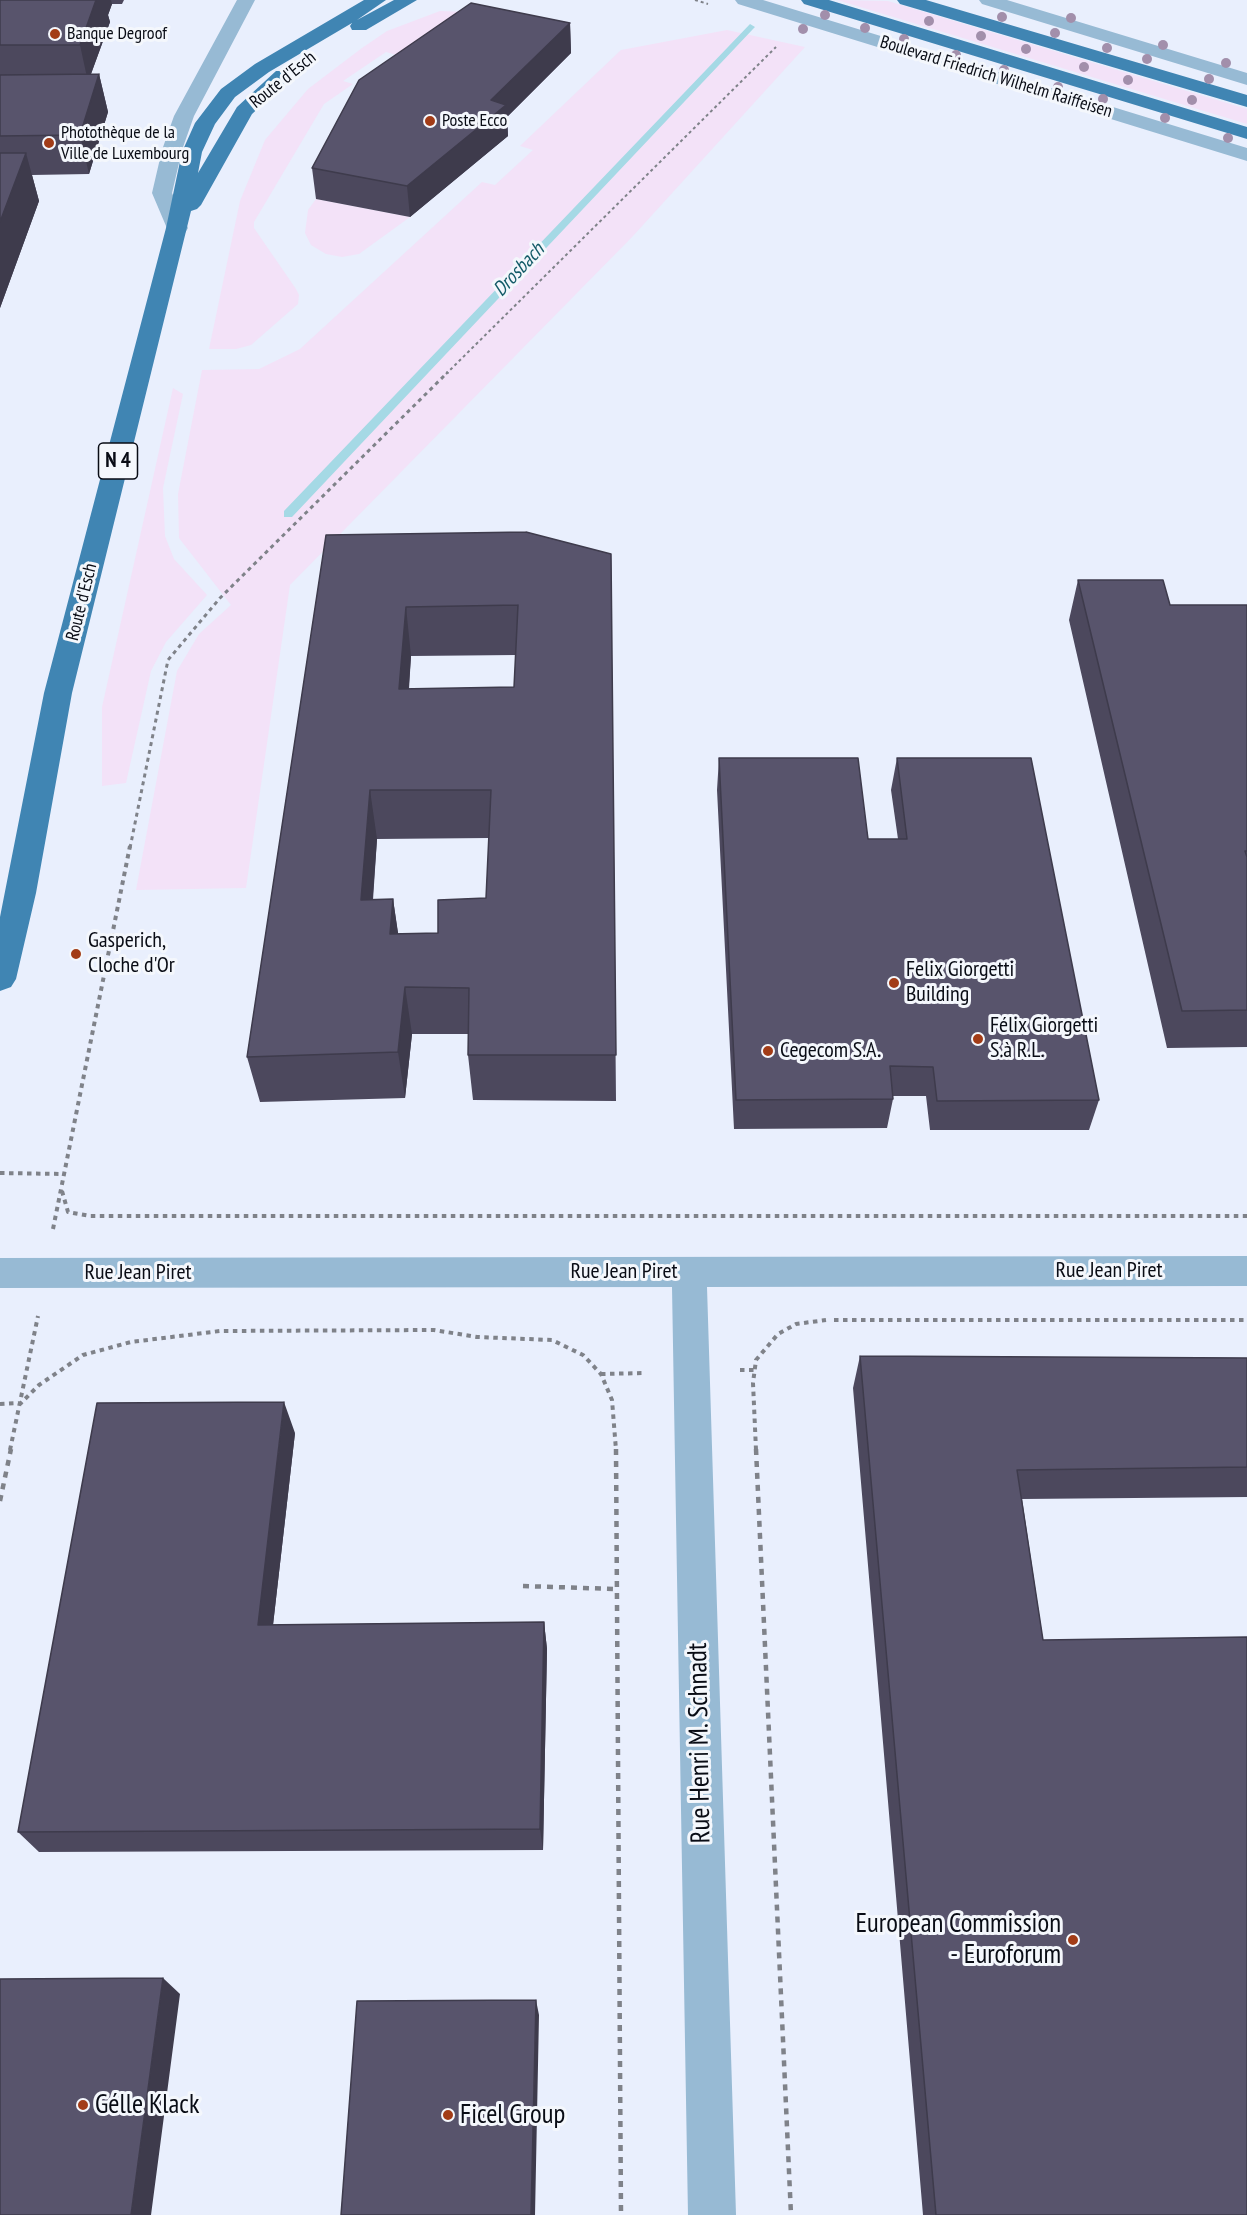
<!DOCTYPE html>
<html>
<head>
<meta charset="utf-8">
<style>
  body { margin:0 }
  canvas { display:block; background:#f4f7fc }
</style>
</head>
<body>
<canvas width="1247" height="2215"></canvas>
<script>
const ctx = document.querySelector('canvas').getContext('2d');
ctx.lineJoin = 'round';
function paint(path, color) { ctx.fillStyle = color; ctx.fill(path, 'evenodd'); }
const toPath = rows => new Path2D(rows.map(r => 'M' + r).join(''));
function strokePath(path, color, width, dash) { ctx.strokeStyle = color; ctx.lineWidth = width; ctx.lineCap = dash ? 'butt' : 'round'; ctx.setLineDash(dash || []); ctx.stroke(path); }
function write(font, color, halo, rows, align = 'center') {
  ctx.font = font + ' "PT Sans Narrow",sans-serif'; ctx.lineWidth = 6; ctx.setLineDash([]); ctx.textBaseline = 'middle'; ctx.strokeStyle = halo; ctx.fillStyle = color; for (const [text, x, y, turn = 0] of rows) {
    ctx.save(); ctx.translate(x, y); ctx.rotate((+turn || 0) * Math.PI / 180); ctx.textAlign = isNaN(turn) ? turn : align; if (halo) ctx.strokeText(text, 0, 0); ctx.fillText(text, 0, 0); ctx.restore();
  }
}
paint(toPath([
  [0,0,1247,0,1247,2215,0,2215]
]), '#e9effd');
paint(toPath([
  [837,0,888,1,1247,109,1247,124],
  [440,11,492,13,396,55,386,52,343,81,353,84,324,104,254,222,254,228,296,289,299,295,298,304,251,345,236,349,209,349,240,201,265,140,308,89,362,48,387,31],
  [727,30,805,47,633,236,290,585,246,888,136,890,177,671,199,634,231,605,179,538,178,494,202,370,259,369,300,349,482,182,495,185,533,150,520,146,621,50],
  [316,199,410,217,359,254,342,257,326,254,311,245,305,233,308,210],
  [173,388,183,394,163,488,165,536,174,559,207,595,166,642,151,671,126,783,102,786,102,707]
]), '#f3e2f8');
paint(toPath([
  [750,24,755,27,753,29,292,517,284,517,284,511,750,24]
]), '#a5d9e5');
strokePath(toPath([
  [695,0,708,4],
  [446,374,776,47]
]), '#7f8289', 2, [3, 3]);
strokePath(toPath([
  [130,848,168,660,220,598,448,372]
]), '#7f8289', 3, [4, 4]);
strokePath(toPath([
  [0,1173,63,1174],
  [62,1191,68,1212,90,1216,1247,1216],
  [53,1229,130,846],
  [834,1320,1247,1320],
  [740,1370,755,1370],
  [601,1374,645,1373],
  [0,1404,21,1403,39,1385,83,1355,131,1342,220,1331,434,1330,477,1337,552,1340,583,1355,601,1374,612,1400,616,1450],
  [10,1450,38,1316],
  [756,1450,753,1383,756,1360,778,1334,796,1324,826,1320]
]), '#7f8289', 4, [4.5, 4.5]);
strokePath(toPath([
  [616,1449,621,2215],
  [756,1449,791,2215],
  [0,1501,11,1449],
  [523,1586,616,1589]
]), '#7f8289', 4.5, [6, 6]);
paint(toPath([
  [237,0,255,0,194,116,182,150,172,193,188,228,185,233,177,234,169,233,152,193,162,150,174,116,237,0],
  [735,0,763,0,1247,148,1247,161,738,4,735,0],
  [979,0,1007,0,1247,73,1247,85,982,4,979,0],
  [1247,1256,1247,1286,707,1287,736,2215,688,2215,672,1287,0,1288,0,1258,1247,1256]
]), '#97bad4');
paint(toPath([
  [364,0,386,0,357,20,394,0,417,0,366,30,352,30,350,26,352,23,269,72,235,97,215,124,202,152,198,173,237,107,276,71,290,71,293,75,290,79,252,114,201,205,197,209,191,211,72,693,36,893,16,979,11,987,0,991,0,917,44,693,166,228,182,152,195,123,221,89,255,64,364,0],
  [801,0,829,0,1247,127,1247,139,804,4,801,0],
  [897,0,926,0,1247,95,1247,107,900,4,897,0]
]), '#4085b3');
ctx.fillStyle = '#a28fab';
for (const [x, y] of [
  [825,15],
  [1002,17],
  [1071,18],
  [929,21],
  [865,28],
  [803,29],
  [1055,33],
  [981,36],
  [904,39],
  [1163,45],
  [1107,48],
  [1026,49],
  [956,55],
  [1147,59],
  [1226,63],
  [1084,67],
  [1004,70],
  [1209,79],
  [1128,80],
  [1058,87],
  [1103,99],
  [1192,100],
  [1165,118],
  [1228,138]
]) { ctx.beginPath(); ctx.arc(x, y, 5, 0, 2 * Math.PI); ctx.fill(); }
paint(toPath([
  [0,0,124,0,122,4,112,4,108,15,110,22,91,74,99,74,108,112,89,174,32,175,39,201,0,308],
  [570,23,571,53,507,117,508,136,410,217,316,199,312,168],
  [326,535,611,554,616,1101,473,1100,468,1055,468,1034,412,1034,405,1098,260,1102,247,1057],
  [516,655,514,687,409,689,411,656],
  [489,838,486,898,438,933,398,934,393,899,373,900,377,839],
  [1078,580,1170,605,1247,605,1247,1047,1167,1048,1069,620],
  [719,758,868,839,898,839,891,790,897,758,1099,1100,1089,1130,930,1130,926,1096,893,1096,893,1099,887,1128,734,1129,717,790],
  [860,1356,1247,1358,1247,1497,1022,1499,1043,1640,1247,2215,923,2215,853,1388],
  [295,1433,273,1625,544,1622,547,1649,543,1850,39,1852,18,1832]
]), '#4c485d');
paint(toPath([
  [96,0,111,0,112,4,108,15,110,22,88,82,80,45],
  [570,23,571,53,507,117,508,136,410,217,407,186,491,100],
  [99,74,108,112,89,174,80,135],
  [26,153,39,201,0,308,0,222],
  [406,607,411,656,405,738,399,689],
  [370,790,377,839,369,948,361,900],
  [393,899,400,946,390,934],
  [405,987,412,1034,405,1098,398,1052],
  [284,1402,295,1433,270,1651,258,1625],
  [544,1622,547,1649,543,1850,540,1829],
  [163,1978,180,1994,151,2215,131,2215],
  [536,2000,539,2015,535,2215,531,2215]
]), '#3e3b4c');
const building = toPath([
  [0,0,96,0,80,45,0,45,0,0],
  [471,3,570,23,491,100,506,105,407,186,312,168,359,80,471,3],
  [99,74,80,135,0,136,0,75,99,74],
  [0,153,26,153,0,222,0,153],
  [526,532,611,554,616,1055,468,1055,469,988,405,987,398,1052,247,1057,326,535,526,532],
  [518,605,514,687,399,689,406,607,518,605],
  [370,790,491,790,486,898,438,900,438,933,390,934,393,899,361,900,370,790],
  [1078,580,1163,580,1170,605,1247,605,1247,851,1245,851,1247,857,1247,1010,1182,1011,1078,580],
  [719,758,858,758,868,839,907,839,897,758,1031,758,1099,1100,937,1101,933,1067,890,1066,893,1099,736,1100,719,758],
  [860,1356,1247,1358,1247,1467,1017,1470,1043,1640,1247,1637,1247,2215,936,2215,860,1356],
  [284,1402,258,1625,544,1622,540,1829,18,1832,97,1403,284,1402],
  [163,1978,131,2215,0,2215,0,1979,163,1978],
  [536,2000,531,2215,341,2215,357,2001,536,2000]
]);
paint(building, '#58546c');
strokePath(building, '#3e3b4c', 1.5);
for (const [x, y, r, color] of [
  [55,34,6,"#a23c17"],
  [430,121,6,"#a23c17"],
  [49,143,6,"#a23c17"],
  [76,954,6,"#a23c17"],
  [894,983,6,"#a23c17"],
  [978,1039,6,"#a23c17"],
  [768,1051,6,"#a23c17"],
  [1073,1940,6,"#a23c17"],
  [83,2105,6,"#a23c17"],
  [448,2115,6,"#a23c17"]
]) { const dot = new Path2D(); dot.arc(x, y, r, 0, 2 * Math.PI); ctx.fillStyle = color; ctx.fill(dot); strokePath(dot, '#f4f7fc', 2); }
write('18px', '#090c15', '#f4f7fc', [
  ["Banque Degroof",67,34],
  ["Poste Ecco",442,121],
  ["Photothèque de la",61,133],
  ["Ville de Luxembourg",61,154]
], 'left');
write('18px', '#090c15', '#f4f7fc', [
  ["Boulevard Friedrich Wilhelm Raiffeisen",996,77,17],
  ["Route d'Esch",283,80,-39],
  ["Route d'Esch",82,602,-76]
]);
write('italic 20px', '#145b68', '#f4f7fc', [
  ["Drosbach",519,270,-47]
]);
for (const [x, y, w] of [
  [118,461,39]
]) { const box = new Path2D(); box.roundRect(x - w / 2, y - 18, w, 36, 4.5); ctx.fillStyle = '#f4f7fc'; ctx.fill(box); strokePath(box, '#090c15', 1.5); }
write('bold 21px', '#090c15', null, [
  ["N 4",118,461]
]);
write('22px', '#090c15', '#f4f7fc', [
  ["Gasperich,",88,941],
  ["Cloche d'Or",88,966],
  ["Felix Giorgetti",906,970],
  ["Building",906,995],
  ["Félix Giorgetti",990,1026],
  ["S.à R.L.",990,1051],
  ["Cegecom S.A.",780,1051]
], 'left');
write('22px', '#090c15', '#f4f7fc', [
  ["Rue Jean Piret",1109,1271],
  ["Rue Jean Piret",624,1272],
  ["Rue Jean Piret",138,1273]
]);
write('27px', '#090c15', '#f4f7fc', [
  ["Rue Henri M. Schnadt",700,1743,-91]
]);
write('27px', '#090c15', '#f4f7fc', [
  ["European Commission",1061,1924,"right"],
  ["- Euroforum",1061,1955,"right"],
  ["Gélle Klack",95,2105],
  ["Ficel Group",460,2115]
], 'left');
</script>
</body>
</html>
